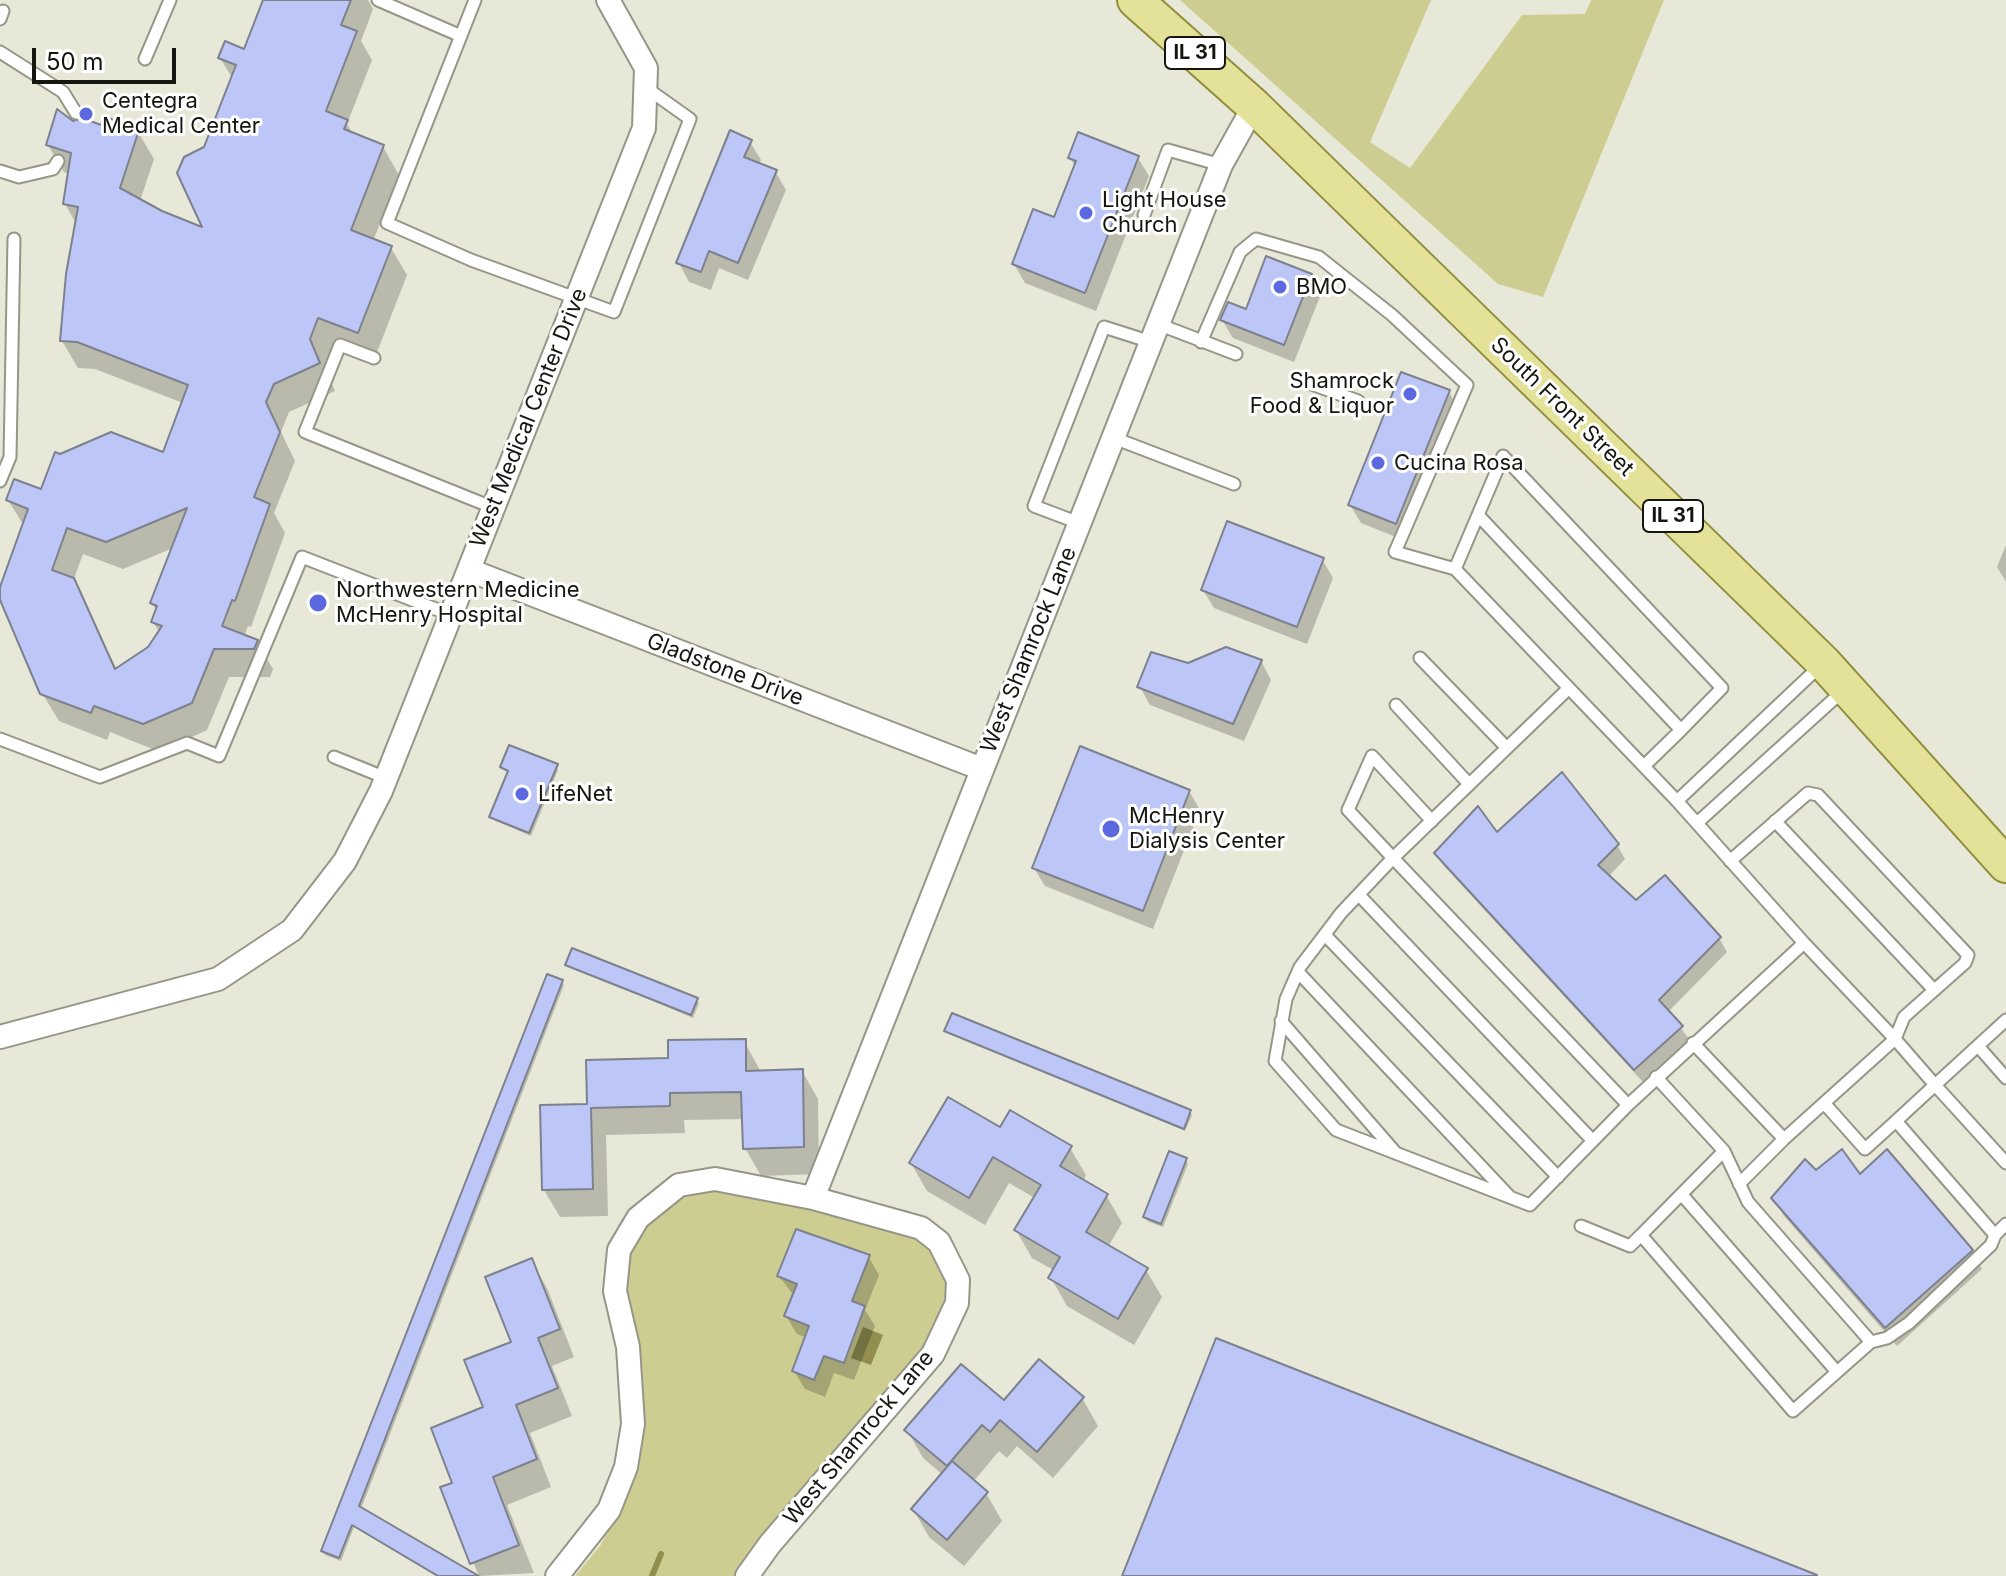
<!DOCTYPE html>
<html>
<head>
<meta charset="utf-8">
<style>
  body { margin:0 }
  #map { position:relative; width:2006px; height:1576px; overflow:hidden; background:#e8e8d8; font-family:Inter,sans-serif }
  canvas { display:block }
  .scale { position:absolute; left:32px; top:48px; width:144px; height:36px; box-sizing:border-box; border:4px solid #161610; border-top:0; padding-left:10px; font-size:24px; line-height:28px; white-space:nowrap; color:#161610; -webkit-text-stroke:6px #fff; paint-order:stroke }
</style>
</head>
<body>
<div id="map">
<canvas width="2006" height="1576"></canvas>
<div class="scale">50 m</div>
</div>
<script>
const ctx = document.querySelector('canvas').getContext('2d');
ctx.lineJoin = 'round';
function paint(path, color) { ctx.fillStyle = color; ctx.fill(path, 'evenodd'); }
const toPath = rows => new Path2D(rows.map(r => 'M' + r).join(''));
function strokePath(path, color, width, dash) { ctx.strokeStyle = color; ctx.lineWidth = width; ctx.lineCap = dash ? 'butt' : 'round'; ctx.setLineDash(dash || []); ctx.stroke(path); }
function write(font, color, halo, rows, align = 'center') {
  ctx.font = font + ' Inter,sans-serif'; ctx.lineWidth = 6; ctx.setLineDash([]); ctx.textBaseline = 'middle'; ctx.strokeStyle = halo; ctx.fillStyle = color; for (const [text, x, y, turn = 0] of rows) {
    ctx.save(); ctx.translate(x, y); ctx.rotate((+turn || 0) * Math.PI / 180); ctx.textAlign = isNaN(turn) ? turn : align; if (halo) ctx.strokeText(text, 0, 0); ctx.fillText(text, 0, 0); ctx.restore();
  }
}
paint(toPath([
  [1180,0,1431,0,1370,142,1410,168,1522,15,1585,14,1591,0,1664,0,1543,297,1498,284],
  [719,1190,741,1192,906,1233,932,1252,945,1278,947,1304,931,1338,783,1511,742,1564,737,1576,575,1576,600,1546,620,1509,640,1444,643,1373,625,1298,632,1251,646,1227,664,1210,685,1197]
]), '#cecd91');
paint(toPath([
  [863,1327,883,1335,871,1365,851,1358]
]), '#918e50');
paint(toPath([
  [265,0,368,0,373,9,361,41,372,60,347,124,354,136,383,147,399,175,373,241,391,248,407,275,374,360,334,344,325,368,335,391,289,412,281,432,295,461,274,513,285,533,251,627,248,626,244,637,257,642,273,669,270,677,229,677,207,730,160,752,110,732,107,740,59,721,42,693,0,595,24,526,8,500,164,455,183,403,95,369,78,368,62,341,77,225,65,204,70,174,64,172,48,145,72,123,138,132,154,159,140,201,206,231,206,149,233,79,220,58,245,51],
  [173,548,152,603,157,612,153,622,160,633,149,648,117,670,73,581,83,554,123,569],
  [750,142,761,160,759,165,775,171,786,190,748,280,719,268,711,290,689,282,679,263],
  [1070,157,1138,158,1149,176,1096,311,1025,283,1014,264,1055,219,1075,167],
  [1310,275,1321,294,1294,362,1233,338,1222,320,1247,311],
  [1449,392,1459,410,1406,541,1361,523,1350,505],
  [2006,545,2006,582,1997,567],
  [1322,559,1333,578,1307,644,1214,608,1203,590],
  [1261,661,1271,680,1244,741,1150,705,1140,687,1188,666],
  [556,766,558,770,531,836,494,820,491,817,510,773,502,767],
  [1189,791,1200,810,1153,929,1045,886,1034,868],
  [1497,835,1617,845,1625,859,1608,877,1636,902,1719,938,1727,952,1668,1012,1690,1040,1643,1082,1444,866,1437,853],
  [568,965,696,1000,699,1003,693,1018],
  [562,982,564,985,361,1509,475,1576,436,1576,354,1527,341,1561,325,1555,323,1551],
  [946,1031,1190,1112,1192,1115,1185,1131],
  [744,1041,761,1072,802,1071,818,1099,819,1174,761,1176,745,1148,744,1119,684,1120,685,1133,606,1135,608,1216,560,1217,544,1190,589,1106,670,1060],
  [1000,1130,1070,1148,1086,1175,1083,1182,1106,1195,1122,1223,1108,1247,1146,1270,1162,1297,1134,1345,1067,1306,1051,1278,1055,1271,1032,1258,1016,1230,1035,1198,1009,1183,985,1225,927,1191,911,1163],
  [1186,1160,1188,1164,1163,1227,1147,1221,1145,1217],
  [1816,1173,1860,1177,1972,1251,1982,1269,1897,1346,1784,1216,1773,1198],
  [868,1256,879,1275,865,1310,875,1326,854,1380,834,1373,825,1397,805,1389,794,1371,807,1338,797,1334,786,1316,794,1296,779,1276],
  [531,1261,547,1288,574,1357,552,1366,572,1416,530,1433,551,1487,507,1505,534,1573,479,1576,442,1489,455,1484,513,1343],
  [1082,1398,1098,1426,1053,1478,1017,1446,1007,1458,999,1451,973,1482,986,1493,1002,1521,964,1566,929,1537,913,1509,943,1475,923,1458,907,1430,1004,1403]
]), '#0003');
strokePath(toPath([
  [652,1576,661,1554]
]), '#918e50', 6);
const building = toPath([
  [263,0,351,0,341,25,357,31,326,111,348,120,344,129,384,145,351,230,392,246,358,333,318,318,310,339,320,363,274,384,266,402,280,432,254,497,270,504,235,601,232,600,222,626,258,640,254,649,214,649,192,703,143,724,94,706,91,713,40,694,0,600,0,587,28,509,6,500,14,479,41,489,55,452,60,454,111,432,163,452,188,385,77,342,60,341,66,274,78,207,63,204,71,153,46,145,57,109,73,121,82,118,101,125,104,116,139,130,120,188,162,211,202,227,177,173,184,157,204,147,236,65,218,58,225,41,244,49,263,0],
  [187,508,150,603,157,606,151,622,162,626,148,647,115,669,74,578,52,570,67,528,106,542,187,508],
  [730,130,752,140,744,157,777,170,738,263,709,251,701,272,676,263,730,130],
  [1078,132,1139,156,1085,293,1012,264,1033,209,1054,217,1076,161,1068,158,1078,132],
  [1266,256,1312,274,1284,345,1220,320,1228,302,1246,309,1266,256],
  [1401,372,1450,390,1396,524,1348,505,1401,372],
  [1227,521,1324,558,1297,627,1201,590,1227,521],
  [1226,647,1262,660,1233,724,1137,687,1151,652,1188,663,1226,647],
  [509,745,558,764,529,833,489,817,508,771,500,767,509,745],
  [1080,746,1190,790,1143,911,1032,868,1080,746],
  [1562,772,1619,844,1598,865,1636,900,1665,875,1721,937,1659,1000,1683,1026,1634,1070,1434,853,1478,806,1497,832,1562,772],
  [572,948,698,998,691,1015,565,965,572,948],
  [547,974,563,980,359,1506,479,1576,438,1576,352,1525,339,1558,321,1551,547,974],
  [952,1013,1191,1110,1184,1129,944,1031,952,1013],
  [746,1039,746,1071,803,1069,804,1147,743,1149,741,1092,670,1093,670,1106,591,1108,593,1189,542,1190,540,1105,587,1104,586,1060,668,1058,668,1040,746,1039],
  [948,1097,1000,1127,1010,1110,1072,1146,1060,1166,1108,1194,1086,1232,1148,1268,1118,1319,1048,1278,1060,1257,1014,1230,1041,1185,993,1157,969,1198,909,1163,948,1097],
  [1842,1149,1860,1174,1887,1149,1973,1250,1885,1328,1771,1198,1805,1159,1816,1170,1842,1149],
  [1169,1151,1187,1158,1161,1224,1143,1217,1169,1151],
  [796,1229,870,1255,852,1301,865,1306,844,1363,824,1356,814,1380,792,1371,809,1326,784,1316,797,1284,777,1276,796,1229],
  [532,1258,560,1329,538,1338,558,1388,516,1405,537,1459,493,1477,519,1545,470,1564,440,1487,452,1483,431,1428,483,1407,464,1360,511,1342,485,1277,532,1258],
  [1216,1338,1817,1575,1817,1576,1122,1576,1216,1338],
  [1039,1359,1084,1397,1037,1452,1000,1420,990,1432,982,1425,947,1466,904,1430,961,1364,1004,1400,1039,1359],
  [952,1461,988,1492,947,1540,911,1509,952,1461]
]);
paint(building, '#bcc7f7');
strokePath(building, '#7d808d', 2);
const service = toPath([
  [378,0,461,36],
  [475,0,387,223,471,260,614,312,690,119,645,87],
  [0,19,3,11],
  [0,52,63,92,76,113],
  [145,59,170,0],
  [0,171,19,177,53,169,58,161],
  [1144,215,1168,150,1221,165],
  [1158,324,1236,354],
  [1201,342,1240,252,1256,239,1319,257,1392,315,1467,385,1395,552,1455,569,1677,801,1804,943,1628,1105,1393,858,1569,688],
  [374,358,340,345,305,432,494,508],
  [1309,383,1358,401],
  [1114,438,1234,484],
  [0,481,10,457,14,239],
  [1478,515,1503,456,1722,688,1681,730],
  [1079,523,1034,506,1104,327,1151,342],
  [1455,569,1478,515,1681,730,1644,766],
  [1420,658,1507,748],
  [1396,705,1469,784],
  [0,739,100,777,187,743,219,756,302,557,451,615],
  [334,757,386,778],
  [1677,801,1820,666],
  [1432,821,1372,756,1348,810,1393,858,1341,913,1300,967,1286,999,1275,1061,1336,1130,1530,1205,1628,1105],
  [1775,821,1934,990],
  [1697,823,1845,689],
  [1730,861,1808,793,1818,795,1968,955,1965,963,1904,1017,1895,1039,1804,943],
  [1359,895,1593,1141],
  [1325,935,1558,1177],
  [1298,972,1509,1196],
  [2006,1020,1935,1085,2006,1163],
  [1281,1021,1396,1153],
  [1693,1043,1784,1139,1739,1184],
  [1978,1046,2006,1078],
  [1656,1077,1724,1151,1748,1202,1871,1342,1793,1411,1641,1235,1724,1151],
  [1824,1103,1865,1149,1896,1121],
  [1784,1139,1895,1039,1935,1085,1896,1121,1995,1235,1991,1245,1909,1323,1887,1338,1871,1342],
  [1683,1196,1837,1372],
  [1581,1226,1630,1246,1641,1235],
  [1995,1235,2006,1224]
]);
const minor = toPath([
  [469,570,982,769],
  [0,1037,218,979,292,930,345,861,381,791,644,128,646,68,608,0],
  [813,1198,1221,165,1254,106],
  [557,1576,609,1510,626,1467,633,1424,628,1347,615,1291,619,1250,638,1218,679,1185,715,1179,813,1198,921,1228,939,1242,958,1280,957,1303,933,1354,770,1544,747,1576]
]);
const primary = toPath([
  [1135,0,1254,106,1824,663,2006,865]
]);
strokePath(service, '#969688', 15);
strokePath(minor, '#969688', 26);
strokePath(primary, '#908d3c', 38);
strokePath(service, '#fff', 11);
strokePath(minor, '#fff', 22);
strokePath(primary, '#e4e198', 34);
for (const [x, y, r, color] of [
  [86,114,8,"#5c68e0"],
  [1086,213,8,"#5c68e0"],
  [1280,287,8,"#5c68e0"],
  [1410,394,8,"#5c68e0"],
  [1378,463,8,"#5c68e0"],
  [318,603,10,"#5c68e0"],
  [522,794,8,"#5c68e0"],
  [1111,829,10,"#5c68e0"]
]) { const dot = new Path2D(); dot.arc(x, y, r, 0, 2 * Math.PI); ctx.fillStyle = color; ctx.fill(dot); strokePath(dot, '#fff', 3); }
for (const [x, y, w] of [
  [1195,53,60],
  [1673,516,60]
]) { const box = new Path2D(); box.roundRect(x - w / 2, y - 16, w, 32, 6); ctx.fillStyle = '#fff'; ctx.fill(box); strokePath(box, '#161610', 2); }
write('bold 20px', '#161610', null, [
  ["IL 31",1195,53],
  ["IL 31",1673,516]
]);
write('22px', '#161610', '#fff', [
  ["Centegra",102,101],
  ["Medical Center",102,126],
  ["Light House",1102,200],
  ["Church",1102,225],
  ["BMO",1296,287],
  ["Shamrock",1394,381,"right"],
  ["Food & Liquor",1394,406,"right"],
  ["Cucina Rosa",1394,463],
  ["Northwestern Medicine",336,590],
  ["McHenry Hospital",336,615],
  ["LifeNet",538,794],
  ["McHenry",1129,816],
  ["Dialysis Center",1129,841]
], 'left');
write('22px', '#161610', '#fff', [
  ["South Front Street",1562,407,44],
  ["West Medical Center Drive",529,418,-68],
  ["West Shamrock Lane",1029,650,-68],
  ["Gladstone Drive",725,670,21],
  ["West Shamrock Lane",859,1438,-50]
]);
</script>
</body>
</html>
